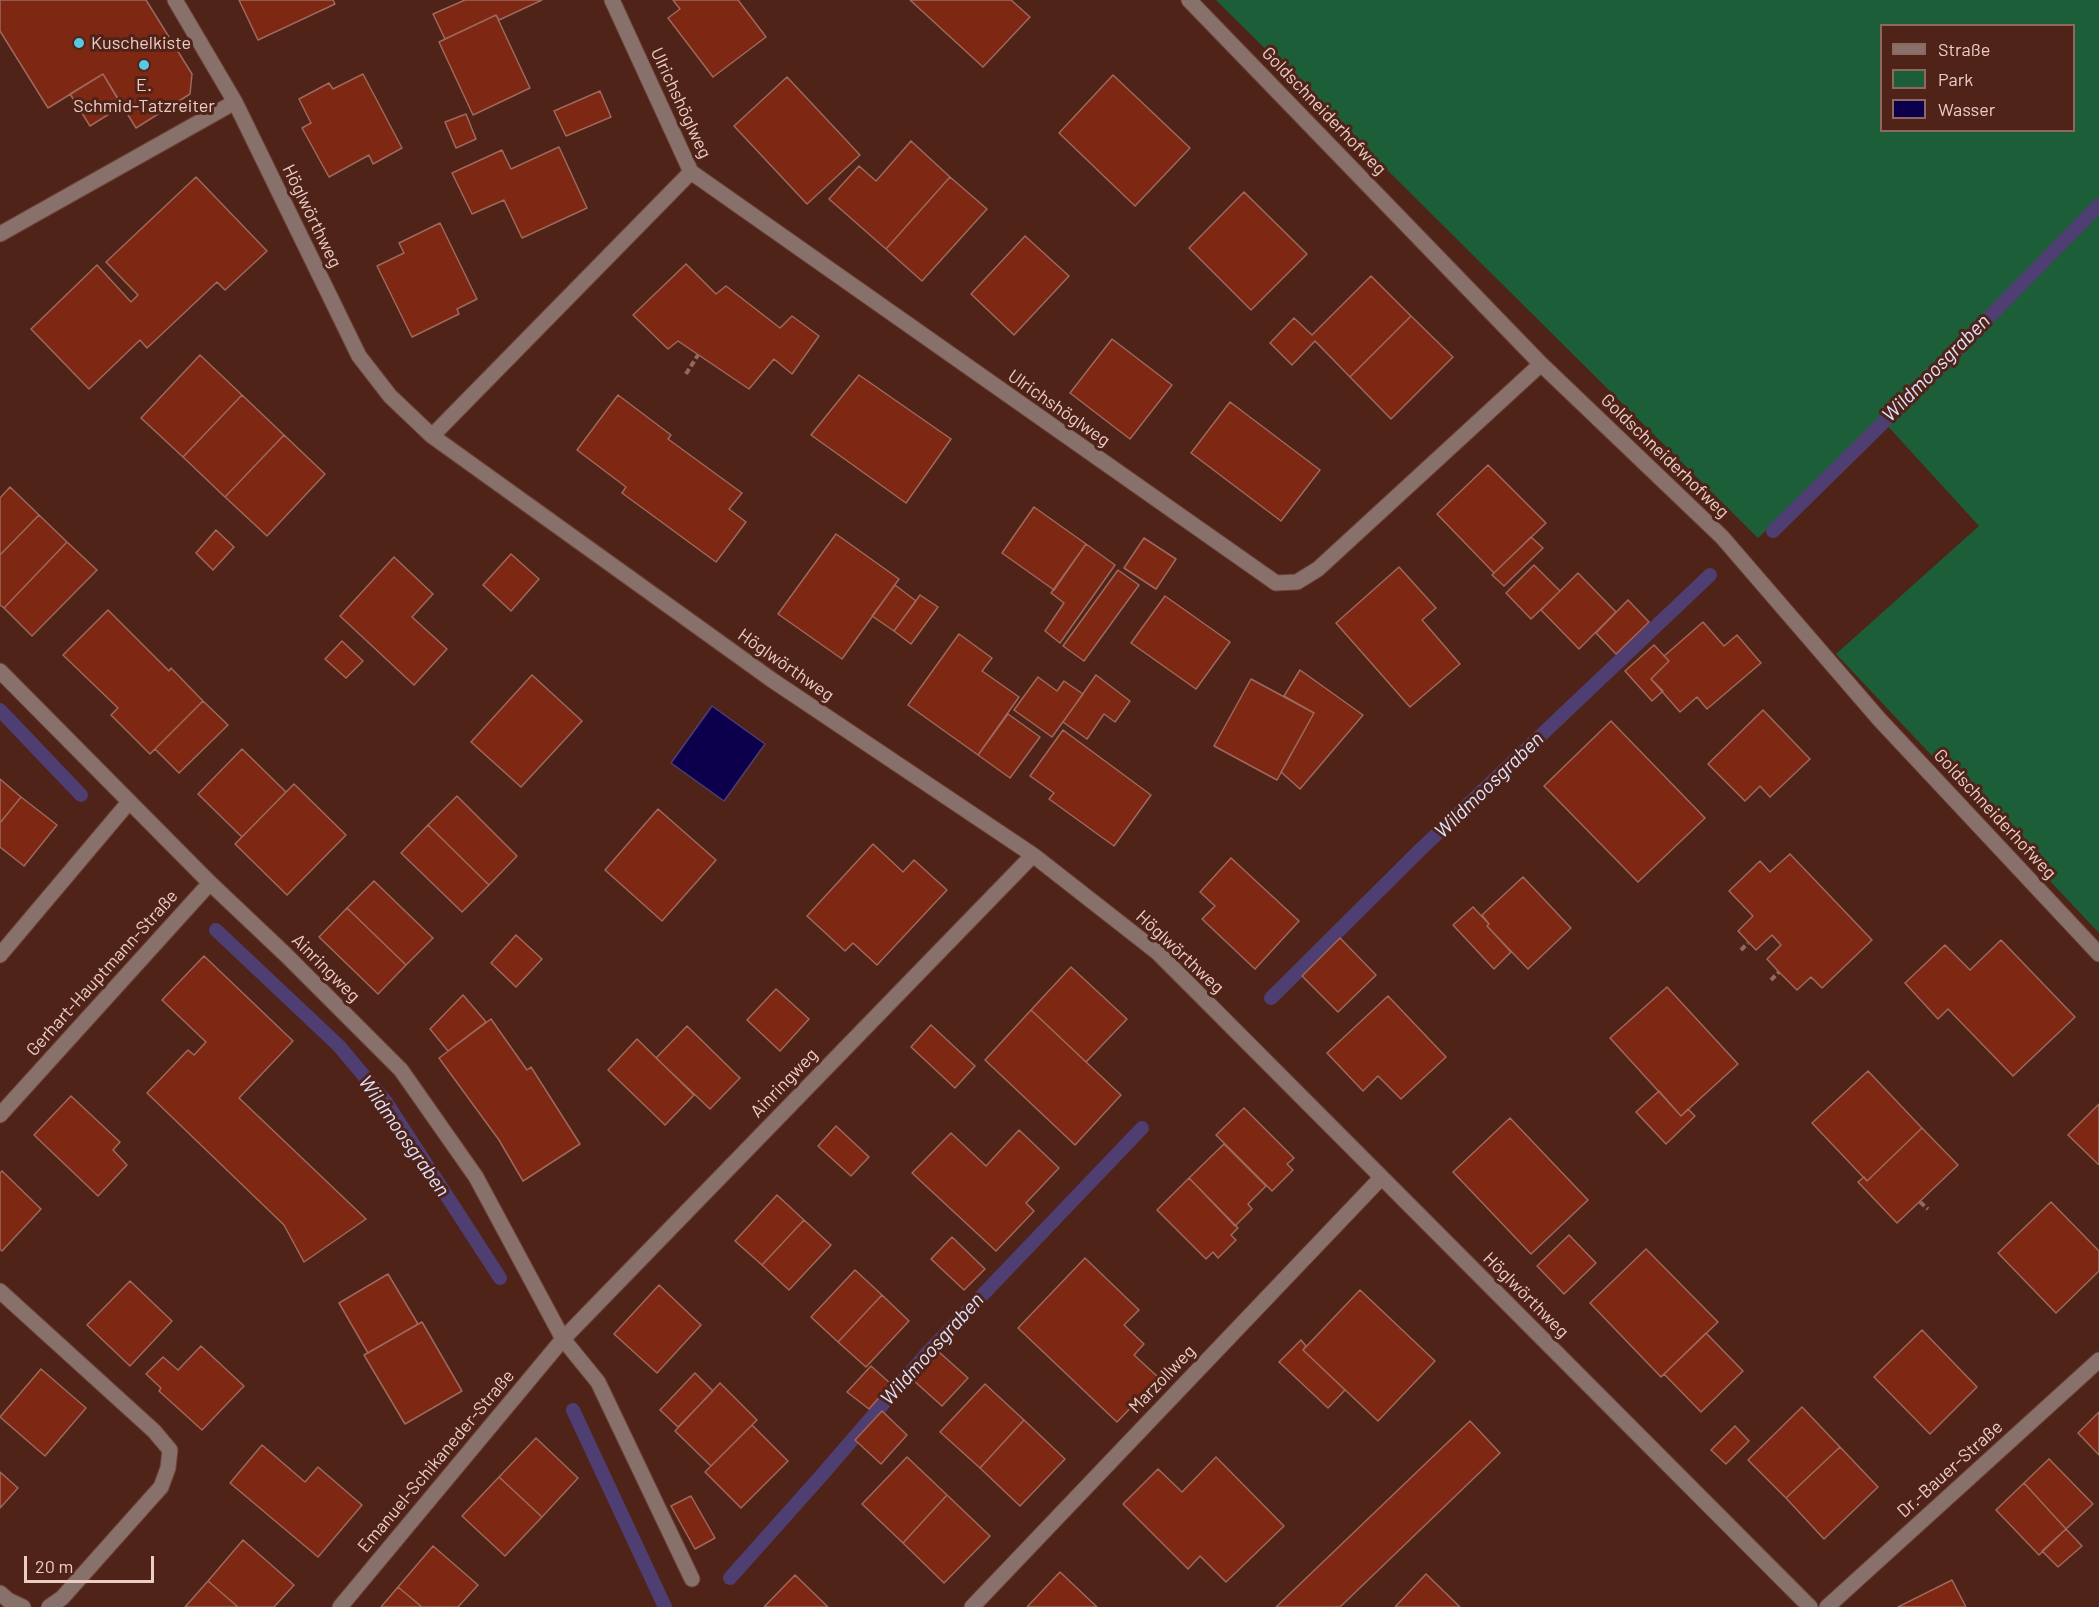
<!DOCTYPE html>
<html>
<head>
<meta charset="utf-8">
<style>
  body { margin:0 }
  #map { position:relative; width:2099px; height:1607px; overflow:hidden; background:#502319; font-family:Barlow,sans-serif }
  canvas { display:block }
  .legend { position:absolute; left:1880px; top:24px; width:195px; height:108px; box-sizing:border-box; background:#502319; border:2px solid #8e675e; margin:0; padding:8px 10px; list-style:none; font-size:18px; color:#ebcdc6 }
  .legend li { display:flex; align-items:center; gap:12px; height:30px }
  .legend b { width:30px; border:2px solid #8e675e }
  .scale { position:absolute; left:24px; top:1556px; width:130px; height:27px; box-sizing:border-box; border:3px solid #ebcdc6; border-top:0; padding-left:8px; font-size:18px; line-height:21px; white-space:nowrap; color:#ebcdc6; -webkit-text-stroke:4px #502319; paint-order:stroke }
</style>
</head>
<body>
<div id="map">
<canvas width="2099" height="1607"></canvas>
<ul class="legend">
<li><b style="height:8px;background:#88706b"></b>Straße</li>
<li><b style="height:16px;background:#1c5e38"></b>Park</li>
<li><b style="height:16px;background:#0c004c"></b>Wasser</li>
</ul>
<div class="scale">20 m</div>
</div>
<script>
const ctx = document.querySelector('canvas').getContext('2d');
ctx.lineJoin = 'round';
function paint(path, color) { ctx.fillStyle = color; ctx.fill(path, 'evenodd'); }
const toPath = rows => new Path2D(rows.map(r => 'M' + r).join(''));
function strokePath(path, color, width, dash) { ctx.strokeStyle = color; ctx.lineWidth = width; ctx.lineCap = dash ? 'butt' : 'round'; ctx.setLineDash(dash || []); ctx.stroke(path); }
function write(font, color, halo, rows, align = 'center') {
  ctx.font = font + ' Barlow,sans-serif'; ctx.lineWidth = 6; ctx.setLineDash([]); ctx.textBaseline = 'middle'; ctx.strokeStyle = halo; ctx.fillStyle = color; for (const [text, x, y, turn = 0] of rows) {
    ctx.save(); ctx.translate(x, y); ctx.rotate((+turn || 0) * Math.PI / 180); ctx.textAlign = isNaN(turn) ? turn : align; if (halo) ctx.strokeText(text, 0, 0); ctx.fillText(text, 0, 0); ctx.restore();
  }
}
paint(toPath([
  [1216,0,2099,0,2099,933,1836,654,1979,526,1884,422,1758,538],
  [1882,26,2074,26,2074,130,1882,130]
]), '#1c5e38');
const water = toPath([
  [712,706,765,744,724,801,671,763,712,706]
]);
paint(water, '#0c004c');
strokePath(water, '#4f3e71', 1.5);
strokePath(toPath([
  [1773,531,1954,353,2099,205],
  [0,710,81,795],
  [216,930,339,1046,386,1102,500,1278],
  [1271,998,1421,849,1710,575],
  [573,1410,665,1607],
  [730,1578,821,1476,928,1352,1142,1128]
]), '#4f3e71', 14);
const building = toPath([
  [0,0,146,0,192,74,190,94,136,128,103,74,48,108,0,31,0,0],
  [239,0,333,0,335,4,258,40,239,0],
  [465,0,542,0,499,20,496,15,445,39,433,14,465,0],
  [673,0,738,0,766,37,713,77,668,18,680,9,673,0],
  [910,0,1011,0,1030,17,983,67,910,0],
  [496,15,530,88,473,115,439,42,496,15],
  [103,74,122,106,90,126,70,94,103,74],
  [363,74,402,148,373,164,369,155,329,177,302,128,311,123,299,99,329,83,333,89,363,74],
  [1113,75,1190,148,1135,206,1059,133,1113,75],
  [787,77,860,155,807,204,734,126,787,77],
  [600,91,611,117,566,136,554,111,600,91],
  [466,114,476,139,456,148,445,122,466,114],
  [911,141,950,177,886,249,829,199,859,166,876,181,911,141],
  [559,147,587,208,522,238,504,200,472,214,452,173,502,150,511,169,559,147],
  [196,177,267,251,225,290,217,282,147,348,140,340,89,389,31,329,97,265,131,302,138,295,106,262,196,177],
  [950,177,987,209,922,281,886,249,950,177],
  [1244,192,1307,254,1251,310,1189,248,1244,192],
  [440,223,477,299,457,309,459,314,412,337,377,266,404,253,399,243,440,223],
  [1025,236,1069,276,1014,335,971,294,1025,236],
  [686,264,716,294,726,286,780,328,792,316,819,336,792,374,774,359,749,389,678,341,668,349,633,315,686,264],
  [1371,276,1411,316,1350,377,1315,341,1292,365,1270,343,1294,318,1312,335,1371,276],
  [1411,316,1453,357,1391,419,1350,377,1411,316],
  [1112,339,1172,385,1130,439,1070,393,1112,339],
  [200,355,242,395,183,457,141,418,200,355],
  [859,375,951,439,906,503,811,435,859,375],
  [242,395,284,435,225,497,183,457,242,395],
  [618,395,671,435,668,439,742,493,729,509,746,522,716,562,622,493,626,487,577,450,618,395],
  [1230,402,1320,470,1281,521,1191,453,1230,402],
  [284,435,325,474,267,536,225,497,284,435],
  [1488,465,1546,523,1494,573,1437,514,1488,465],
  [10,487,39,515,0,555,0,498,10,487],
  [1034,507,1086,544,1054,590,1002,553,1034,507],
  [39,515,67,542,4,608,0,605,0,555,39,515],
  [216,530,234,547,213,570,196,553,216,530],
  [836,534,899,579,842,659,778,614,836,534],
  [1531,537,1543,548,1504,586,1492,575,1531,537],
  [1144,538,1176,559,1156,589,1124,568,1144,538],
  [67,542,97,570,32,636,4,608,67,542],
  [1086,544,1115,565,1060,643,1045,631,1064,603,1051,593,1086,544],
  [511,554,539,579,511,611,483,585,511,554],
  [394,557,433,594,412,617,447,649,414,685,340,616,394,557],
  [1534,565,1560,591,1531,619,1506,593,1534,565],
  [1399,567,1436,608,1422,620,1460,664,1410,707,1336,623,1399,567],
  [1118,570,1139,585,1084,661,1063,646,1118,570],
  [1578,573,1616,612,1579,649,1541,610,1578,573],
  [895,585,916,601,894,631,872,616,895,585],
  [920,595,938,607,911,644,894,631,920,595],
  [1165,596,1230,642,1196,689,1131,643,1165,596],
  [1628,600,1649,622,1616,654,1596,633,1628,600],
  [108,610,169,671,171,668,203,701,150,754,111,715,118,708,63,655,108,610],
  [1703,622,1724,646,1737,635,1761,663,1707,709,1697,697,1680,712,1651,679,1669,661,1664,656,1703,622],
  [959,634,992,658,982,671,1019,697,978,755,908,705,959,634],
  [342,641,363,661,346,678,325,659,342,641],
  [1654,645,1669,661,1651,679,1663,691,1652,701,1625,671,1654,645],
  [1300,670,1363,715,1300,789,1281,772,1314,713,1284,696,1300,670],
  [532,675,582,721,521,787,471,742,532,675],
  [1096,675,1130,701,1115,722,1104,714,1087,739,1063,722,1096,675],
  [1038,677,1057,691,1064,681,1083,694,1052,737,1014,710,1038,677],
  [1251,679,1314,713,1277,780,1214,746,1251,679],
  [203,701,228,725,179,773,155,749,203,701],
  [1763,710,1810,759,1770,797,1760,786,1745,801,1708,764,1763,710],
  [1008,714,1040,737,1010,778,978,755,1008,714],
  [1611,721,1705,818,1638,882,1544,786,1611,721],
  [1063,730,1151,795,1114,846,1049,799,1054,793,1030,776,1063,730],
  [242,749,286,792,242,837,198,794,242,749],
  [0,779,21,797,0,823,0,779],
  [294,784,346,835,287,895,235,844,294,784],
  [457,796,517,856,489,885,428,825,457,796],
  [21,797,57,825,24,866,0,847,0,823,21,797],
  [658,809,716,860,662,921,605,870,658,809],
  [428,825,489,885,462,912,401,853,428,825],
  [873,844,903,872,914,860,947,890,877,965,853,943,845,951,807,916,873,844],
  [1790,854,1872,940,1822,988,1811,977,1797,990,1779,972,1767,959,1781,945,1772,935,1756,950,1738,931,1753,916,1729,891,1760,861,1770,872,1790,854],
  [1231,858,1299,921,1255,969,1202,919,1215,906,1200,892,1231,858],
  [1523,877,1571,928,1528,969,1487,926,1489,924,1482,915,1523,877],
  [374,881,433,938,406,965,347,908,374,881],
  [1473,907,1489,924,1487,926,1511,952,1494,969,1453,925,1473,907],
  [347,908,406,965,378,994,319,937,347,908],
  [516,935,542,959,516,987,491,963,516,935],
  [1340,938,1376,975,1338,1012,1302,976,1340,938],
  [2001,940,2075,1017,2013,1076,1948,1009,1938,1019,1905,983,1945,945,1970,970,2001,940],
  [204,956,293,1041,239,1098,366,1219,304,1262,284,1225,147,1093,188,1050,194,1055,206,1042,162,1000,204,956],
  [1071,967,1127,1019,1086,1062,1031,1010,1071,967],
  [1667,987,1738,1064,1681,1116,1610,1038,1667,987],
  [776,989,809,1019,780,1051,747,1020,776,989],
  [463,995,486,1022,448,1051,430,1029,463,995],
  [1388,996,1446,1057,1401,1099,1378,1076,1363,1091,1327,1053,1388,996],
  [1031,1010,1121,1095,1075,1145,985,1060,1031,1010],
  [491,1019,527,1070,531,1067,580,1144,523,1181,499,1140,439,1058,491,1019],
  [931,1025,975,1066,955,1088,911,1047,931,1025],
  [687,1026,740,1078,710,1109,656,1058,687,1026],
  [637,1039,694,1095,665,1125,608,1070,637,1039],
  [1868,1071,1922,1128,1867,1181,1812,1123,1868,1071],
  [1659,1091,1681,1116,1688,1109,1695,1116,1666,1144,1636,1112,1659,1091],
  [71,1096,120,1142,113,1150,127,1165,98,1196,34,1135,71,1096],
  [2099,1104,2099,1165,2068,1135,2099,1104],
  [1244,1108,1294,1158,1287,1164,1293,1170,1272,1191,1216,1135,1244,1108],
  [1510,1118,1588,1200,1531,1254,1453,1172,1510,1118],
  [836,1126,869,1157,851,1176,818,1146,836,1126],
  [1922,1128,1958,1165,1897,1223,1858,1182,1864,1177,1867,1181,1922,1128],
  [1019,1130,1059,1168,1026,1203,1034,1211,996,1251,912,1173,951,1133,986,1166,1019,1130],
  [1224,1144,1266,1186,1248,1204,1252,1209,1235,1226,1189,1178,1224,1144],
  [2,1171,41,1209,2,1251,0,1249,0,1173,2,1171],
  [1189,1178,1238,1228,1231,1235,1236,1240,1218,1258,1213,1252,1206,1259,1157,1210,1189,1178],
  [777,1195,804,1220,762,1265,735,1241,777,1195],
  [2051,1202,2099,1251,2099,1271,2056,1313,1998,1253,2051,1202],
  [804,1220,831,1245,789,1290,762,1265,804,1220],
  [1569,1235,1596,1263,1564,1294,1537,1266,1569,1235],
  [952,1237,985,1269,964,1290,931,1259,952,1237],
  [1646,1249,1718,1322,1661,1377,1590,1303,1646,1249],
  [1085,1258,1139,1310,1124,1325,1144,1344,1134,1355,1159,1378,1117,1422,1018,1328,1085,1258],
  [855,1270,882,1295,838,1342,811,1317,855,1270],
  [388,1274,418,1324,368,1353,339,1303,388,1274],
  [130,1281,172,1321,130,1366,87,1325,130,1281],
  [659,1285,701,1325,657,1373,614,1334,659,1285],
  [1360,1290,1435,1361,1378,1421,1303,1350,1360,1290],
  [882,1295,909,1321,866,1367,838,1342,882,1295],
  [422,1322,462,1391,405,1424,364,1355,422,1322],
  [1922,1330,1977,1387,1930,1434,1874,1377,1922,1330],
  [1706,1333,1743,1371,1701,1412,1664,1374,1706,1333],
  [1301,1340,1306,1346,1303,1350,1345,1390,1328,1408,1279,1362,1301,1340],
  [201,1346,244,1386,202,1430,159,1391,161,1388,146,1374,163,1357,178,1370,201,1346],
  [939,1352,968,1378,942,1406,913,1380,939,1352],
  [871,1366,891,1384,869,1409,847,1392,871,1366],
  [41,1369,86,1408,45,1456,0,1417,41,1369],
  [695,1373,713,1391,678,1427,660,1410,695,1373],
  [720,1383,757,1420,711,1466,675,1431,720,1383],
  [985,1384,1024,1420,980,1468,940,1432,985,1384],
  [1802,1407,1840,1447,1786,1498,1748,1460,1802,1407],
  [882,1411,907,1435,881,1464,855,1440,882,1411],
  [2099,1412,2099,1455,2078,1433,2099,1412],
  [1024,1420,1065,1459,1020,1506,980,1468,1024,1420],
  [1470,1421,1500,1453,1340,1607,1276,1607,1470,1421],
  [752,1425,788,1461,741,1508,705,1472,752,1425],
  [1735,1426,1749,1441,1726,1464,1711,1450,1735,1426],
  [536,1438,578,1478,542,1517,499,1477,536,1438],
  [262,1445,305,1482,318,1467,362,1505,318,1557,230,1483,262,1445],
  [1840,1447,1878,1487,1824,1539,1786,1498,1840,1447],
  [907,1457,947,1495,903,1543,862,1504,907,1457],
  [1216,1457,1284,1526,1226,1582,1200,1556,1188,1569,1123,1504,1158,1469,1182,1492,1216,1457],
  [2049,1459,2093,1504,2066,1529,2024,1483,2049,1459],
  [0,1472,18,1488,0,1508,0,1472],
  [499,1477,542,1517,505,1556,462,1516,499,1477],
  [2024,1483,2066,1529,2039,1555,1996,1510,2024,1483],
  [947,1495,990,1536,944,1583,903,1543,947,1495],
  [691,1496,715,1538,695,1549,671,1506,691,1496],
  [2066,1529,2082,1546,2058,1567,2042,1551,2066,1529],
  [243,1540,294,1585,274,1607,238,1607,208,1581,243,1540],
  [433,1546,478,1585,458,1607,422,1607,398,1587,433,1546],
  [1060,1572,1097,1607,1027,1607,1060,1572],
  [1426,1574,1460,1607,1395,1607,1426,1574],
  [795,1575,828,1607,764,1607,795,1575],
  [1952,1580,1966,1607,1898,1607,1952,1580],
  [208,1581,238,1607,185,1607,208,1581],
  [398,1587,422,1607,381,1607,398,1587]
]);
paint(building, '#7e2713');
strokePath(building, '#9d695d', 1.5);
const minor = toPath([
  [175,0,235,102,359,356,390,396,432,436,772,680,1033,855,1157,952,1810,1607],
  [612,0,691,172,1276,583,1297,582,1318,569,1541,364],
  [1189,0,1541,364,1722,537,1879,719,2099,954],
  [0,234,235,102],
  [432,436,691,172],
  [0,671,210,883,286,955,401,1070,476,1177,563,1339,598,1382,692,1579],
  [0,955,129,802],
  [0,1115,210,883],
  [0,1291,154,1431,170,1450,168,1468,161,1487,62,1598,49,1607],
  [0,1593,8,1600,23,1607],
  [340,1607,563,1339,1033,855],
  [972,1607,1381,1178],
  [1827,1607,2099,1360]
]);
strokePath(minor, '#6c4238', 17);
strokePath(toPath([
  [686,374,698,355],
  [1741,950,1748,943],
  [1771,980,1779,972],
  [1920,1202,1928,1209]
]), '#906961', 4, [6, 3]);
strokePath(minor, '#88706b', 15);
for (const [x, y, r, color] of [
  [79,43,6,"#57c9e2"],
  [144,65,6,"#57c9e2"]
]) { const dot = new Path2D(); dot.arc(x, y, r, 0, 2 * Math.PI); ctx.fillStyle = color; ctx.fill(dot); strokePath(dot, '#502319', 2); }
write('18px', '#ebcdc6', '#502319', [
  ["Kuschelkiste",91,43],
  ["E.",144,85,"center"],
  ["Schmid-Tatzreiter",144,106,"center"]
], 'left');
write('18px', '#ebcdc6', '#502319', [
  ["Ulrichshöglweg",681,103,65],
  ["Goldschneiderhofweg",1324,111,46],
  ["Höglwörthweg",312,216,64],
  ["Ulrichshöglweg",1059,408,35],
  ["Goldschneiderhofweg",1665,456,44],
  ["Höglwörthweg",786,665,35],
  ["Goldschneiderhofweg",1995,814,47],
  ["Höglwörthweg",1180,952,43],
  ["Ainringweg",326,968,45],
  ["Gerhart-Hauptmann-Straße",102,973,-48],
  ["Ainringweg",784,1083,-46],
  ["Höglwörthweg",1526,1295,45],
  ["Marzollweg",1162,1379,-46],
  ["Emanuel-Schikaneder-Straße",436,1461,-50],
  ["Dr.-Bauer-Straße",1950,1469,-42]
]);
write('italic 20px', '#dce3fd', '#502319', [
  ["Wildmoosgraben",1936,368,-45],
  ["Wildmoosgraben",1489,785,-44],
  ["Wildmoosgraben",404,1136,55],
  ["Wildmoosgraben",932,1349,-48]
]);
</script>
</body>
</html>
